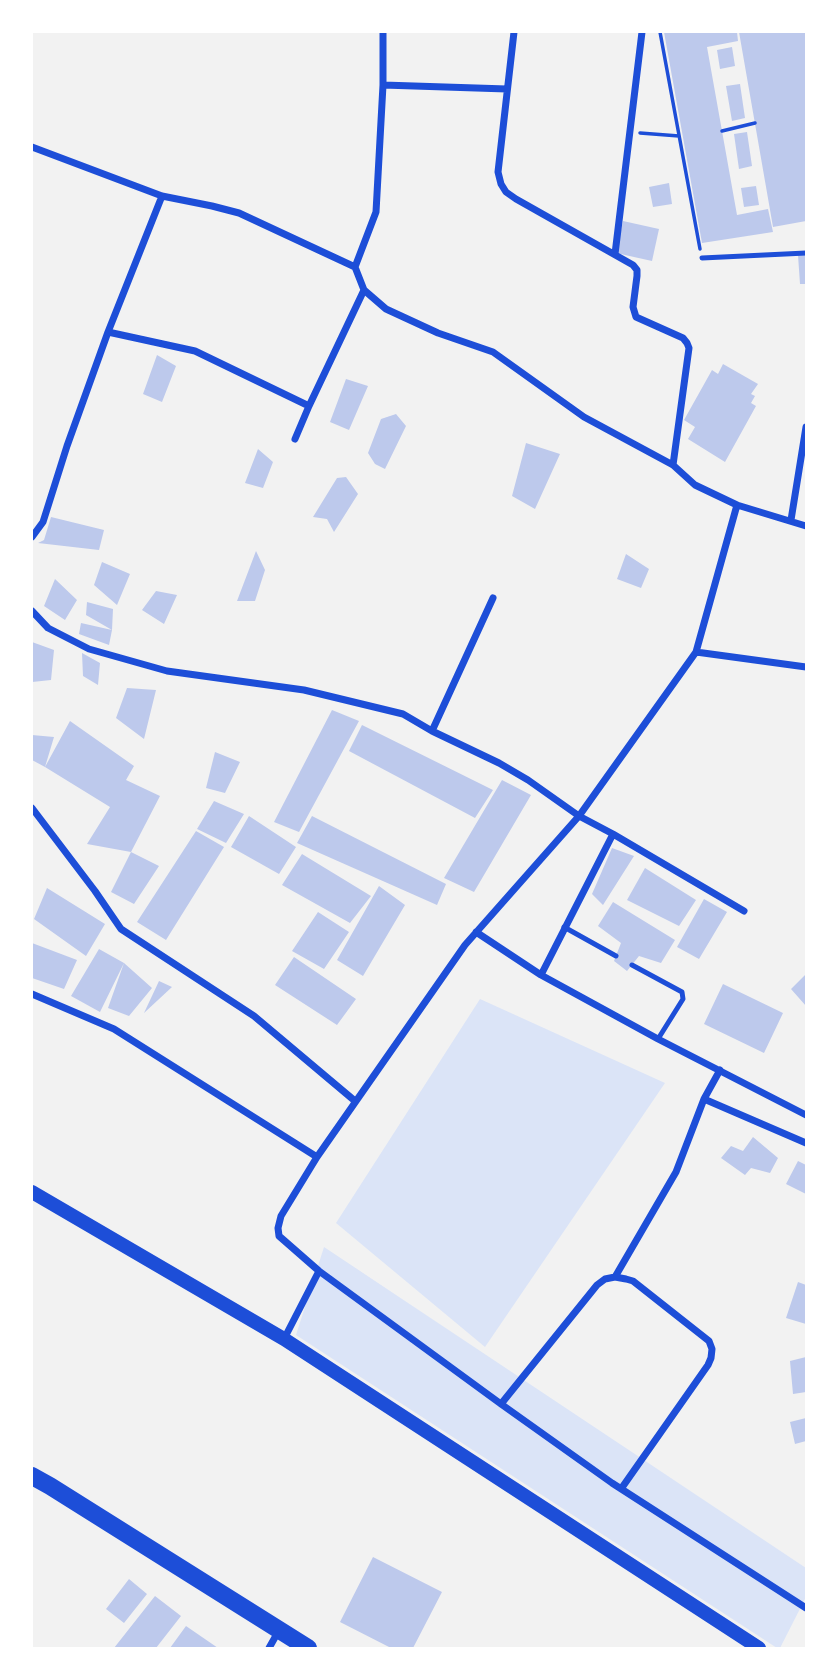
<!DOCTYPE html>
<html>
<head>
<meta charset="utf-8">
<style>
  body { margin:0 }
  #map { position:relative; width:838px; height:1680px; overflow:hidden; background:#f2f2f2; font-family:"Space Grotesk",sans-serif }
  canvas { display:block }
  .frame { position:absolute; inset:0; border:33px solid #fff; pointer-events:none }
</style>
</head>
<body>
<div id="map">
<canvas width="838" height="1680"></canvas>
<div class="frame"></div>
</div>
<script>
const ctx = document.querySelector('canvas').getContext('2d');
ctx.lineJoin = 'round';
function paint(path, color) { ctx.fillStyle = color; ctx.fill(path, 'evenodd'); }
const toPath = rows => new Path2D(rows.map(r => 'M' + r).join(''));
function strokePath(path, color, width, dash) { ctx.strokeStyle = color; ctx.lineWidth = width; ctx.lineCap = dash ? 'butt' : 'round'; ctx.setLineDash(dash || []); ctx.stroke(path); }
paint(toPath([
  [480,999,665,1083,485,1347,336,1223],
  [324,1247,806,1568,806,1597,780,1648,777,1648,296,1335]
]), '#dbe4f7');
paint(toPath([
  [664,32,737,32,738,41,707,47,737,215,768,209,773,232,702,243],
  [739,32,806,32,806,221,773,227],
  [732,47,735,66,720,69,717,50],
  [740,84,745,118,732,121,726,86],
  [747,132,752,166,739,169,734,134],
  [669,183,672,204,653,207,649,187],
  [756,186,759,205,744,207,741,188],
  [623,221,659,229,652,261,616,253],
  [798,255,806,255,806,284,800,284],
  [157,355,176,366,162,402,143,394],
  [723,364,758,384,751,394,755,396,751,403,756,406,725,462,688,439,695,427,684,420,712,370,718,374],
  [346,379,368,386,349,430,330,422],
  [396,414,406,426,385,469,375,464,368,453,381,419],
  [526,443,560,454,535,509,512,496],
  [258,449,273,462,263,488,245,483],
  [346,477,358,494,334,532,327,519,313,517,337,478],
  [51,517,104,530,99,550,38,543,44,540],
  [256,551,265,570,255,601,237,601],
  [626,554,649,569,641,588,617,579],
  [102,562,130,574,117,605,94,585],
  [55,579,77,600,65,620,44,606],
  [156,591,177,595,164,624,142,610],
  [87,602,113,609,112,630,109,645,79,634,81,623,112,630,86,615],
  [32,642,54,650,51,680,32,682],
  [82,653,100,663,98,685,83,676],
  [127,688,156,690,144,739,116,718],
  [332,710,359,721,299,832,274,822],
  [70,721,134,766,126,780,160,796,131,852,87,844,110,807,45,767],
  [362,725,493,790,475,818,349,751],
  [32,735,54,737,45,767,32,760],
  [215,752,240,762,225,793,206,788],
  [502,780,531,795,474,892,444,878],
  [214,801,244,814,226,843,197,829],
  [249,816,296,847,279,874,231,847],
  [312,816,446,884,437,905,297,843],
  [196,831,224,847,166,940,137,922],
  [612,848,634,856,603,905,592,894],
  [131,852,159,866,134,904,111,892],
  [302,854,371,896,350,923,282,885],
  [645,868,696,900,679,926,627,900],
  [379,886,405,905,363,976,337,960],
  [47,888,105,924,86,956,34,919],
  [704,899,727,912,699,959,677,947],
  [613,902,675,940,661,963,639,956,627,971,614,961,621,943,598,926],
  [318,912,349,932,324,969,292,951],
  [32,943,77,960,64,989,32,978],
  [99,949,124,963,152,988,129,1016,108,1008,124,963,100,1012,71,996],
  [294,957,356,999,337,1025,275,985],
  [806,974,806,1006,791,989],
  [159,981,172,987,144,1013],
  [723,984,783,1013,764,1053,704,1024],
  [753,1137,778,1158,770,1173,751,1168,745,1175,721,1158,731,1146,743,1151],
  [798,1161,806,1165,806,1194,786,1184],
  [798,1282,806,1285,806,1324,786,1318],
  [806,1357,806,1392,793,1394,790,1361],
  [806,1418,806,1441,795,1444,790,1422],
  [373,1557,442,1592,413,1648,391,1648,340,1622],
  [129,1579,147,1594,124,1623,106,1609],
  [155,1596,181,1616,156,1648,114,1648],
  [186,1626,218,1648,170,1648]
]), '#bdc9ec');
strokePath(toPath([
  [660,32,700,249],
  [722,131,755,123],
  [640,133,679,136]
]), '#1d4ed8', 3.5);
strokePath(toPath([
  [702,258,806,253],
  [564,927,616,956],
  [632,965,682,992,683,999,658,1039]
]), '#1d4ed8', 5);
strokePath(toPath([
  [514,32,498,172,501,184,506,192,516,199,633,265,637,270,637,276,633,307,636,317,683,338,687,343,689,348,673,465],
  [383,85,507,89],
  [32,147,162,196,212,206,239,213,355,267,364,290,386,309,438,333,493,352,584,417,673,465,695,485,737,505,696,652,579,816,465,945,317,1157,281,1216,278,1228,279,1236,319,1271,501,1404,612,1483,806,1608],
  [615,254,642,32],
  [355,267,376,212,383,85,383,32],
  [108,332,195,351,309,406],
  [295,439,309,406,364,290],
  [737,505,806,526],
  [791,520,806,427],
  [32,537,43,522,67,446,108,332,162,196],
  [32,611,48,628,89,649,167,671,304,690,403,714,432,731,499,763,528,780,579,816,613,834,744,911],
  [696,652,806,667],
  [432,731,493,598],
  [32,808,95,891,121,929,254,1016,355,1101],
  [476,932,541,975,658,1039,806,1115],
  [541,975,613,834],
  [32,994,114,1029,317,1157],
  [720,1070,704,1099,806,1143],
  [615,1277,676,1172,704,1099],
  [284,1339,319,1271],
  [501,1404,597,1285,605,1279,615,1277,626,1279,633,1281,709,1341,712,1349,711,1358,708,1365,621,1489],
  [269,1648,278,1632]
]), '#1d4ed8', 7);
strokePath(toPath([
  [32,1192,284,1339,759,1648]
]), '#1d4ed8', 14);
strokePath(toPath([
  [32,1476,50,1486,308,1648]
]), '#1d4ed8', 18);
</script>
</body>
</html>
